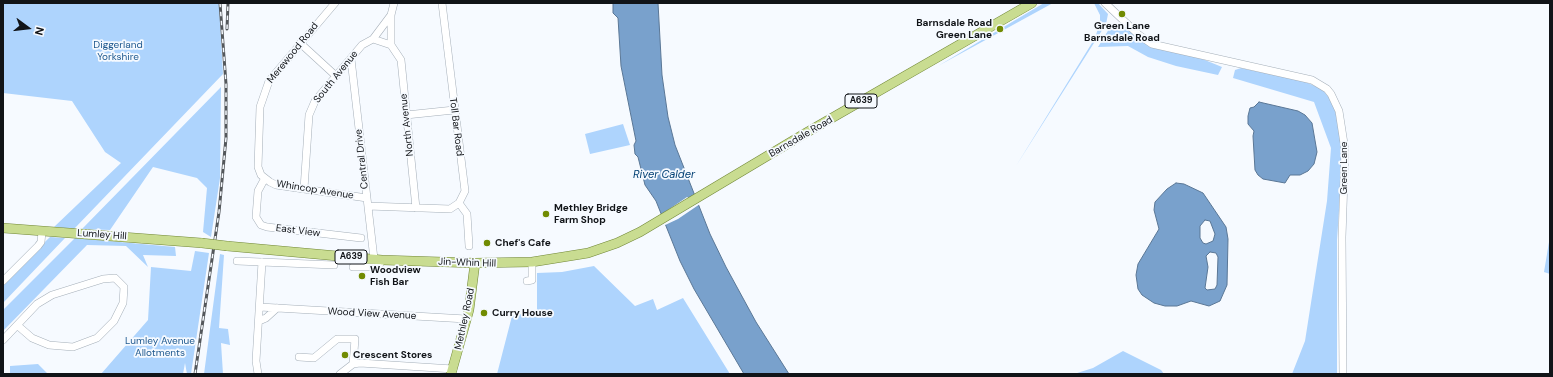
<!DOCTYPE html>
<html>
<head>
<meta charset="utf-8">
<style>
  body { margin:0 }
  #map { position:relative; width:1553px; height:377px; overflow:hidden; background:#f6faff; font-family:"DM Sans",sans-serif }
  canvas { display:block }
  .frame { position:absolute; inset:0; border:4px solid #111418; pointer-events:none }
  .north { position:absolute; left:8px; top:8px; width:40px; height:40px; -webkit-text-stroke:3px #f6faff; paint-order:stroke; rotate:105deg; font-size:11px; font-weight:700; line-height:16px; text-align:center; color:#111418 }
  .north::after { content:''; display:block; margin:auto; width:14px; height:18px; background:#111418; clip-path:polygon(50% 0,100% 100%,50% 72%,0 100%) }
</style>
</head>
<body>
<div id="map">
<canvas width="1553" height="377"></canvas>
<div class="frame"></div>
<div class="north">N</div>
</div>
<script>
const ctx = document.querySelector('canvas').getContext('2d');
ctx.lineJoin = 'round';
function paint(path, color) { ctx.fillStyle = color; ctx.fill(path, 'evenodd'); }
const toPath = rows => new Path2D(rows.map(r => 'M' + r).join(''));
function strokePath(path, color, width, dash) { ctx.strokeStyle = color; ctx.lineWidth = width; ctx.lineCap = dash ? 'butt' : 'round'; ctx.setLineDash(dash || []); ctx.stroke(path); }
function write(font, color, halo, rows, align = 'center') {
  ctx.font = font + ' "DM Sans",sans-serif'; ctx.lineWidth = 3.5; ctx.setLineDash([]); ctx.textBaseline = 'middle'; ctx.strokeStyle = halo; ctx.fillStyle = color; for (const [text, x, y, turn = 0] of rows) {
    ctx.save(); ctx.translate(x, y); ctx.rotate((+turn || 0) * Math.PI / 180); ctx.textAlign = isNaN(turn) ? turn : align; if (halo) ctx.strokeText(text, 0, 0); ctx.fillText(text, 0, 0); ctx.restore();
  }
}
paint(toPath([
  [3,3,219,3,223,74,74,229,54,227,121,163,105,152,72,101,3,93],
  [1044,3,1053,3,938,66],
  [1094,3,1098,3,1108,14,1106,24,1016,166,1095,38,1100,22,1100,15],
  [1119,25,1125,27,1151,47,1200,58,1222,67,1218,75,1176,66,1148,57,1128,46,1098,47,1109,29],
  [1241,68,1303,81,1315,86,1323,90,1331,100,1335,109,1342,150,1342,166,1337,240,1337,374,1292,374,1305,341,1327,201,1331,148,1314,102,1233,78,1235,70],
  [221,87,220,178,211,237,203,232,207,188,197,178,153,167,110,230,82,229],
  [623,124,630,145,590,154,585,134],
  [1550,236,1550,274,1544,272],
  [50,237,65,238,3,303,3,283],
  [75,238,175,247,176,256,143,255,148,267,126,246,87,245,3,331,3,310],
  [195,251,209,253,191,374,187,374,185,363,183,374,101,374,148,320,151,267,191,271],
  [220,254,224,255,219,328,228,329,230,345,221,343,223,374,204,374],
  [594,266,635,306,653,299,657,310,683,298,730,374,497,374,512,316,537,311,537,273,562,272],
  [1123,351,1161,370,1164,374,1074,374,1093,368],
  [38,364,48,374,10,374,10,366]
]), '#aed4fd');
const water = toPath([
  [613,3,658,3,662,75,668,117,675,145,710,234,726,267,756,322,789,374,744,374,694,289,680,261,656,201,645,185,638,157,635,154,634,145,636,141,621,66,618,18,613,13,613,3],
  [1259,102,1298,111,1305,115,1312,123,1317,152,1314,164,1308,171,1300,175,1290,175,1285,183,1263,179,1258,175,1255,170,1253,136,1254,131,1248,124,1248,116,1250,108,1254,107,1259,102],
  [1176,183,1184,184,1203,193,1226,227,1228,239,1227,285,1220,301,1209,306,1191,301,1177,306,1165,306,1154,303,1142,295,1138,289,1136,275,1138,264,1159,229,1154,210,1155,202,1167,189,1176,183],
  [1205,220,1210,221,1215,234,1213,241,1206,244,1203,243,1200,238,1200,226,1205,220],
  [1210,252,1216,253,1218,257,1217,285,1215,289,1207,290,1205,288,1208,267,1206,256,1210,252]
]);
paint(water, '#79a1cc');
strokePath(water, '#5a7796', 1);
paint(toPath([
  [697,194,700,204,678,219,663,226,659,216,687,197,689,198]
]), '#f6faff');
const minor = toPath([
  [335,3,269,81,260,107,258,167,261,175,270,182,276,185,367,198],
  [1105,3,1139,35,1152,44,1312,80,1327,89,1331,94,1339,111,1345,150,1342,237,1343,374],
  [373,39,391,15],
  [300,43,336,76],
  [391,45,401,60,416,208],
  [391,45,391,15,394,3],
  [351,59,374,259],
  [406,115,454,110],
  [265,178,258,191,256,217,261,225,267,227,361,238],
  [304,189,309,115,315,101,362,45,373,39,391,45],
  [459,203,467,214,469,246],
  [368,206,450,209,459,203,465,191,442,3],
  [237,261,334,265],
  [353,267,378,267,382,260],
  [3,281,38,246,41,242,42,232],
  [527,281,532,280,532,262],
  [260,307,466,319],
  [259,321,266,318,277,308],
  [3,340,37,304,52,295,103,279,115,278,124,287,123,303,114,321,97,338,73,347,49,345,32,338,17,325],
  [299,357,314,358,337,339,355,339,353,364],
  [258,374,256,361,262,262],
  [340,374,353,364,360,363,453,369]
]);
const major = toPath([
  [3,228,202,243],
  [227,246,382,260,475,263,532,262,588,253,617,243,640,232,804,134,1032,3],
  [451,374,469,310,475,263]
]);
strokePath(minor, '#a5afb9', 8);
strokePath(major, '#718737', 10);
strokePath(minor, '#fff', 7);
strokePath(major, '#c9dc91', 9);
const rail = toPath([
  [227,29,228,3],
  [195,374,219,212,226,138,226,84,220,3]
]);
strokePath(rail, '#53575b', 3);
strokePath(rail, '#f6faff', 1.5, [4.5]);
const majorBridge = toPath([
  [202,243,227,246]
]);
strokePath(majorBridge, '#718737', 10, []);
strokePath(majorBridge, '#c9dc91', 9);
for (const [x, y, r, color] of [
  [1122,14,4,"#718b02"],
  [1000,29,4,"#718b02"],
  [546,214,4,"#718b02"],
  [487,243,4,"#718b02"],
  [362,276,4,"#718b02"],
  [484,313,4,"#718b02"],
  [345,355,4,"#718b02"]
]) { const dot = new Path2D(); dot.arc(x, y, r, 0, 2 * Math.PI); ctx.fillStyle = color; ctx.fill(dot); strokePath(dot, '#f6faff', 1.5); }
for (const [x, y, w] of [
  [861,101,32],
  [351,257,32]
]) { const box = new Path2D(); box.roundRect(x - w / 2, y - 7, w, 14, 3); ctx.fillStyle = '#f6faff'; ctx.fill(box); strokePath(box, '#111418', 1); }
write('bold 9px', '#111418', null, [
  ["A639",861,101],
  ["A639",351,257]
]);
write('bold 10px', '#111418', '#f6faff', [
  ["Barnsdale Road",992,23,"right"],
  ["Green Lane",992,35,"right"],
  ["Green Lane",1122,26,"center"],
  ["Barnsdale Road",1122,38,"center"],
  ["Methley Bridge",554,208],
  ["Farm Shop",554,220],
  ["Chef's Cafe",495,243],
  ["Woodview",370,270],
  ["Fish Bar",370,282],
  ["Curry House",492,313],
  ["Crescent Stores",353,355]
], 'left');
write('10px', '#1f598f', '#f6faff', [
  ["Diggerland",118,45],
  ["Yorkshire",118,57],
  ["Lumley Avenue",160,341],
  ["Allotments",160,353]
]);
write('10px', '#111418', '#f6faff', [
  ["Merewood Road",293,53,-51],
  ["South Avenue",336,77,-51],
  ["North Avenue",407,125,-96],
  ["Toll Bar Road",456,127,83],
  ["Barnsdale Road",801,137,-30],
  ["Central Drive",362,159,-96],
  ["Green Lane",1344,168,-90],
  ["Whincop Avenue",315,190,9],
  ["East View",298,231,7],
  ["Lumley Hill",102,235,4],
  ["Jin-Whin Hill",467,263,2],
  ["Wood View Avenue",372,314,3],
  ["Methley Road",465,319,-78]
]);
write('italic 11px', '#003f73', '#f6faff', [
  ["River Calder",664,175]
]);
</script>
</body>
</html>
